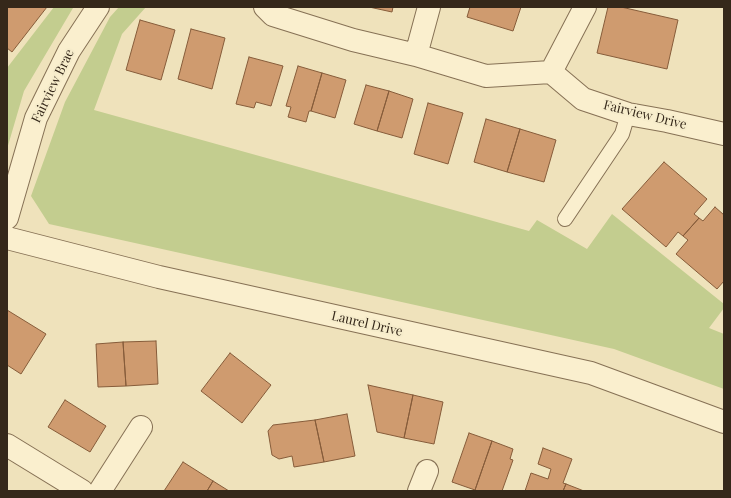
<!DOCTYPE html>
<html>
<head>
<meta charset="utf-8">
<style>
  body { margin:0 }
  #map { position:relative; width:731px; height:498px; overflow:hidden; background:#efe2bb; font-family:"Playfair Display",serif }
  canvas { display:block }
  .frame { position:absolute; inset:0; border:8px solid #35281a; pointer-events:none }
</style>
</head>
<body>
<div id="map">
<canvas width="731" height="498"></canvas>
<div class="frame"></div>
</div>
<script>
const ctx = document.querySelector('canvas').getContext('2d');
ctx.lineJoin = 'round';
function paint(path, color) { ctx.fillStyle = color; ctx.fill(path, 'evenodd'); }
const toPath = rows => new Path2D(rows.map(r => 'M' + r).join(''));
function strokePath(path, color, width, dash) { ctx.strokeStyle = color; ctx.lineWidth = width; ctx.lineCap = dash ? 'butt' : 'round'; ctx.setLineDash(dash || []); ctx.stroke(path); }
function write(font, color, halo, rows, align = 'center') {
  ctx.font = font + ' "Playfair Display",serif'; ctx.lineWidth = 4; ctx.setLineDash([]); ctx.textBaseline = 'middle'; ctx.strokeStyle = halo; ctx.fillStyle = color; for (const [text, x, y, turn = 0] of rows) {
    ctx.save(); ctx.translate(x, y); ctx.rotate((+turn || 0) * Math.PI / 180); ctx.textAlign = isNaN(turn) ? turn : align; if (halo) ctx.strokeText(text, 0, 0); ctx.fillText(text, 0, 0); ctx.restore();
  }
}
paint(toPath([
  [54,7,72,7,73,8,24,91,7,149,7,68],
  [119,7,146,7,122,34,94,110,529,231,537,220,587,249,612,214,724,304,724,308,709,328,724,334,724,389,614,349,49,224,31,196,65,102,110,17]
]), '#c3cd8f');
const building = toPath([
  [7,7,47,7,12,52,7,48,7,7],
  [369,7,393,7,392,12,369,7],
  [470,7,521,7,513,31,467,17,470,7],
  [608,7,621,7,678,20,667,69,597,53,608,7],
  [140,20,175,30,161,80,126,70,140,20],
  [191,29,225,38,212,89,178,79,191,29],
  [249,57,283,66,271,106,256,102,254,108,236,104,249,57],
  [298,66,322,73,311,111,309,111,306,122,288,117,291,107,286,106,298,66],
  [322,73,346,80,335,118,311,111,322,73],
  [366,85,389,91,377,131,354,124,366,85],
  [389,91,413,99,402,138,377,131,389,91],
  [428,103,463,113,448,164,414,154,428,103],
  [486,119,520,129,507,172,474,162,486,119],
  [520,129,556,140,544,182,507,172,520,129],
  [664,162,707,199,694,214,699,218,683,236,678,232,666,247,622,209,664,162],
  [715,207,724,215,724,281,717,289,676,254,688,240,683,236,699,218,703,221,715,207],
  [7,310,46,334,21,374,7,365,7,310],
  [156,341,158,384,126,386,123,342,156,341],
  [123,342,126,386,98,387,96,344,123,342],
  [230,353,271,385,242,423,201,391,230,353],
  [368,385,413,395,404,438,377,432,368,385],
  [413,395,443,402,434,444,404,438,413,395],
  [65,400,106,426,90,452,48,427,65,400],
  [347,414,355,456,324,462,315,420,347,414],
  [315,420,324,462,294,467,292,456,279,459,272,455,268,431,273,425,315,420],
  [469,433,492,441,475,490,452,482,469,433],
  [492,441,513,449,510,459,513,460,502,491,478,491,475,490,492,441],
  [543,448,572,459,563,483,566,484,563,491,525,491,531,473,548,479,551,469,538,464,543,448],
  [183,462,213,481,207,491,164,491,183,462],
  [213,481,229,491,207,491,213,481],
  [566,484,584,491,563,491,566,484]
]);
paint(building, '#cf9b6f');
strokePath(building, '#865c3a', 1);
const lane = toPath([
  [565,219,622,134,628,114]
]);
const street = toPath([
  [265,7,273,15,353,40,416,55,486,76,551,72,583,99,628,114,667,121,724,134],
  [416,55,429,7],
  [551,72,585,7],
  [7,218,36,118,69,51,98,7],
  [7,238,159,277,591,373,724,422],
  [7,445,82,491],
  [100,491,141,427],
  [419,491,427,471]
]);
strokePath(lane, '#867155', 16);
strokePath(street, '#867155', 24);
strokePath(lane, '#faefce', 14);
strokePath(street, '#faefce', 22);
write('13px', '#35281a', '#f6eccb', [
  ["Fairview Brae",53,86,-64],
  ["Fairview Drive",645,115,14],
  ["Laurel Drive",367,324,13]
]);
</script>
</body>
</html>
